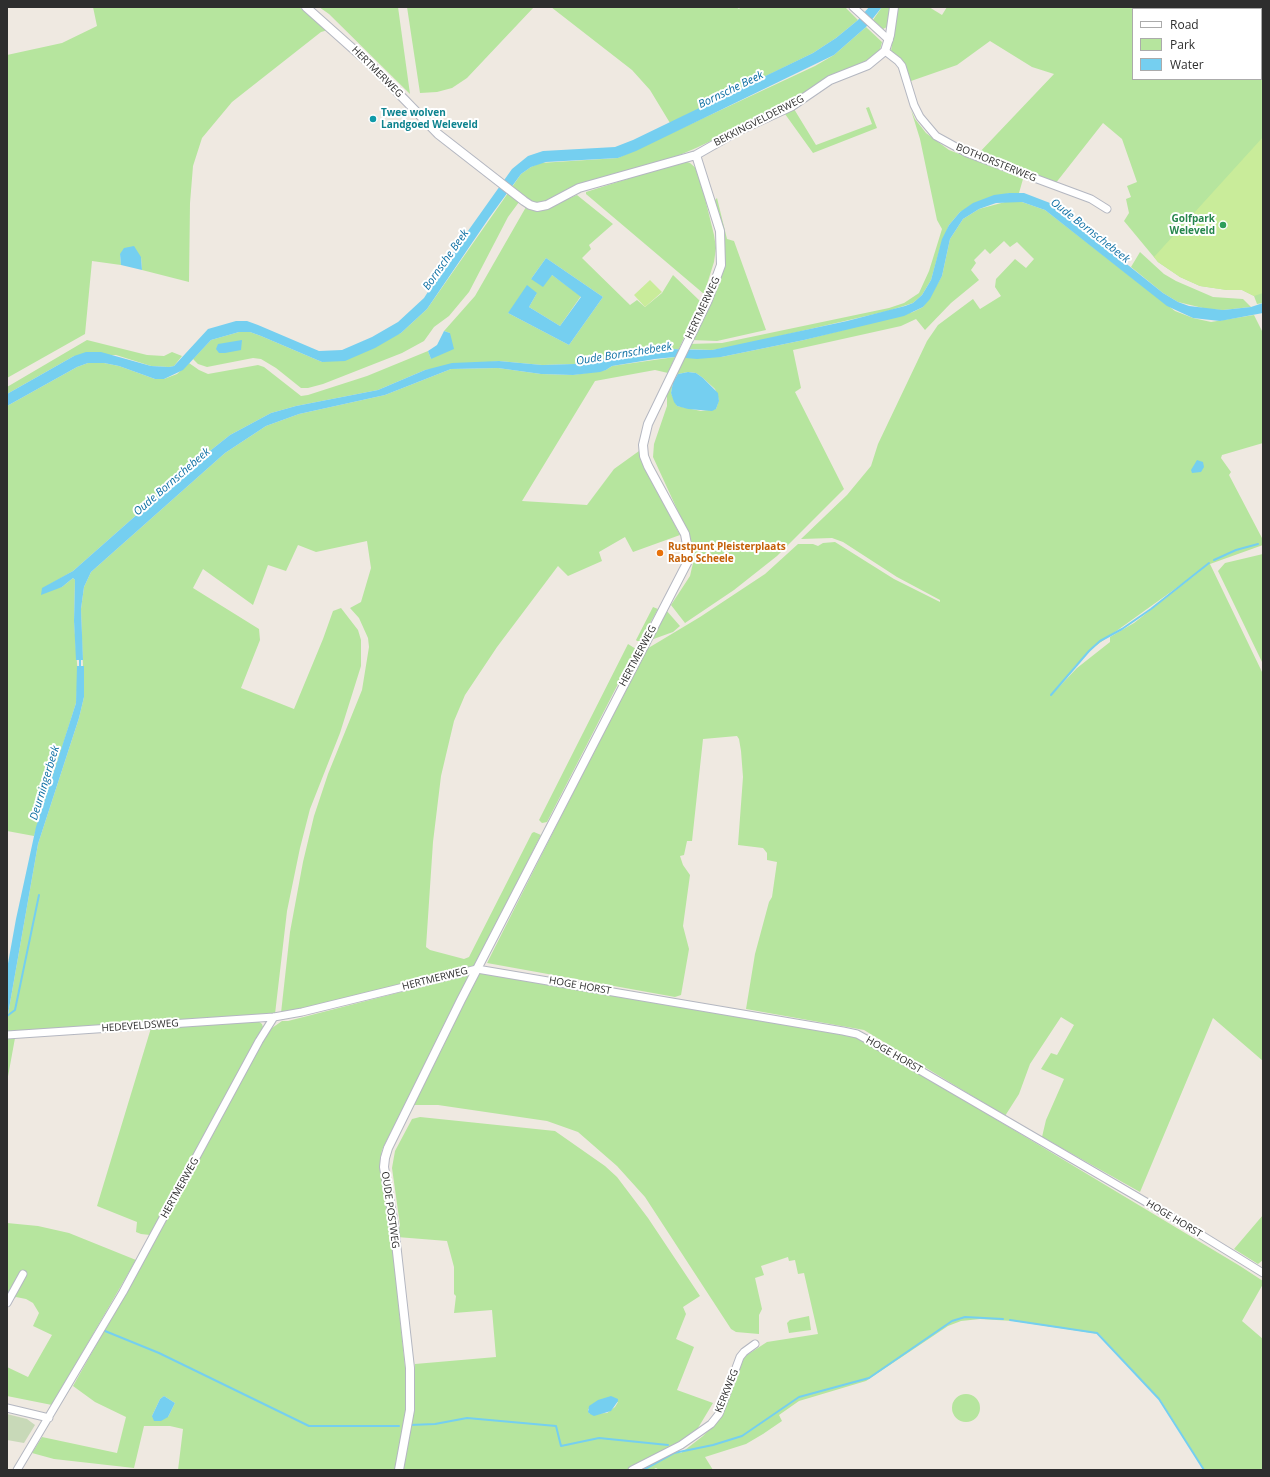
<!DOCTYPE html>
<html>
<head>
<meta charset="utf-8">
<style>
  body { margin:0 }
  #map { position:relative; width:1270px; height:1477px; overflow:hidden; background:#efe9e1; font-family:"Open Sans",sans-serif }
  canvas { display:block }
  .frame { position:absolute; inset:0; border:8px solid #2e2e2e; pointer-events:none }
  .legend { position:absolute; left:1132px; top:8px; width:130px; height:72px; box-sizing:border-box; background:#fff; border:1px solid #ababab; margin:0; padding:5px 7px; list-style:none; font-size:12px; color:#2e2e2e }
  .legend li { display:flex; align-items:center; gap:8px; height:20px }
  .legend b { width:20px; border:1px solid #ababab }
</style>
</head>
<body>
<div id="map">
<canvas width="1270" height="1477"></canvas>
<div class="frame"></div>
<ul class="legend">
<li><b style="height:5px;background:#fff"></b>Road</li>
<li><b style="height:11px;background:#b6e59e"></b>Park</li>
<li><b style="height:11px;background:#75cff0"></b>Water</li>
</ul>
</div>
<script>
const ctx = document.querySelector('canvas').getContext('2d');
ctx.lineJoin = 'round';
function paint(path, color) { ctx.fillStyle = color; ctx.fill(path, 'evenodd'); }
const toPath = rows => new Path2D(rows.map(r => 'M' + r).join(''));
function strokePath(path, color, width, dash) { ctx.strokeStyle = color; ctx.lineWidth = width; ctx.lineCap = dash ? 'butt' : 'round'; ctx.setLineDash(dash || []); ctx.stroke(path); }
function write(font, color, halo, rows, align = 'center') {
  ctx.font = font + ' "Open Sans",sans-serif'; ctx.lineWidth = 4; ctx.setLineDash([]); ctx.textBaseline = 'middle'; ctx.strokeStyle = halo; ctx.fillStyle = color; for (const [text, x, y, turn = 0] of rows) {
    ctx.save(); ctx.translate(x, y); ctx.rotate((+turn || 0) * Math.PI / 180); ctx.textAlign = isNaN(turn) ? turn : align; if (halo) ctx.strokeText(text, 0, 0); ctx.fillText(text, 0, 0); ctx.restore();
  }
}
paint(toPath([
  [93,7,299,7,328,30,321,32,232,102,202,138,193,166,190,203,189,282,142,270,141,257,120,254,121,265,92,261,85,334,7,378,7,55,62,43,97,26],
  [319,7,398,7,410,94,329,14],
  [407,7,534,7,467,78,452,88,437,92,420,93],
  [551,7,736,7,739,9,741,7,845,7,858,20,836,38,813,53,670,123,650,90,632,70],
  [882,7,891,7,887,27,883,29,873,20],
  [897,7,929,7,942,15,947,7,1263,7,1263,303,1257,304,1254,296,1242,290,1227,290,1200,286,1180,277,1158,262,1124,221,1129,213,1126,199,1131,197,1127,186,1137,182,1122,139,1103,123,1055,184,977,155,1054,74,1032,67,990,41,957,65,911,81,914,95,891,51],
  [1133,9,1261,9,1261,79,1133,79],
  [866,27,882,42,880,50,870,59,785,106,696,148,675,157,622,173,545,203,535,204,512,187,521,174,531,167,540,163,618,158,815,66,834,55],
  [869,107,877,128,813,153,785,114,794,109,816,145,872,124,866,108],
  [911,110,915,119,926,133,949,150,1023,179,1019,193,1009,193,960,212,949,225,940,248,931,280,922,295,913,303,888,311,741,345,712,350,686,349,689,344,722,343,889,308,904,303,919,293,929,271,942,229,937,220,920,139],
  [684,161,690,163,698,170,714,235,716,248,714,262,704,294,586,194,586,192],
  [508,193,519,202,508,217,469,292,449,316,434,327,424,341,402,353,323,384,308,388,301,388,276,368,261,359,253,358,207,367,198,364,193,359,211,340,239,332,250,332,261,336,322,362,401,333,427,309],
  [577,195,613,224,589,245,591,249,582,258,630,305,637,300,645,307,662,293,673,275,700,301,679,349,668,349,574,364,542,365,499,361,425,370,378,390,296,406,271,413,230,435,201,458,73,571,42,589,62,587,73,578,75,580,74,621,78,677,76,703,34,836,7,831,7,406,77,367,88,363,104,363,119,366,155,379,164,379,177,374,189,363,199,370,208,374,258,365,264,367,301,396,308,395,367,376,428,351,431,359,450,333,444,331,475,296,526,207,534,210,544,209],
  [546,258,603,297,569,345,508,313,537,293,529,307,560,326,581,296,552,275,531,279],
  [717,198,727,239,734,241,766,330,717,341,691,340,720,279,714,201],
  [1005,202,1022,202,1045,210,1175,311,1193,318,1211,322,1254,315,1263,333,1263,443,1222,455,1221,458,1231,472,1229,475,1263,540,1263,545,1210,564,1263,674,1263,1061,1213,1018,1140,1192,1042,1137,1046,1120,1064,1079,1041,1069,1051,1053,1057,1055,1074,1025,1061,1017,1030,1064,1019,1094,1005,1116,864,1030,746,1009,755,954,769,902,772,897,777,862,767,860,767,853,763,848,738,845,743,777,741,751,739,739,737,736,703,739,692,841,687,841,684,855,680,856,683,865,690,875,683,926,689,949,681,995,675,997,487,963,645,650,700,617,765,574,798,544,813,544,818,546,823,543,835,542,894,579,940,602,940,600,897,577,843,542,832,538,801,539,847,495,871,466,878,444,927,341,938,325,973,299,980,309,1001,296,995,287,996,279,1015,259,1026,268,1034,259,1017,242,1010,247,1004,241,990,254,985,249,974,260,976,263,971,270,979,280,951,303,925,330,916,319,901,326,793,350,801,388,795,392,844,489,777,556,734,590,685,623,671,605,690,576,693,563,692,550,688,533,653,457,654,444,667,406,667,394,682,357,721,357,804,340,913,312,923,307,935,288,942,276,950,239,963,219,979,209],
  [688,372,696,373,703,378,715,389,719,400,716,409,701,411,677,406,671,393,673,382,678,374],
  [1200,571,1134,623,1110,637,1110,642,1077,668,1057,689,1075,666,1094,647],
  [1140,252,1164,274,1176,281,1213,297,1243,299,1251,307,1223,310,1207,309,1178,302,1163,293,1131,267],
  [87,340,147,355,164,356,172,352,182,356,174,366,169,367,151,366,116,355,74,356,7,394,7,387],
  [675,357,668,373,655,370,595,381,522,501,587,505,614,469,639,451,642,461,680,535,633,552,625,537,599,552,602,561,568,576,558,566,497,647,465,695,454,721,441,776,433,842,426,947,430,950,464,959,469,957,532,833,534,832,541,835,475,966,329,1003,281,1013,290,932,303,862,314,816,328,774,362,690,369,647,368,638,359,618,350,608,361,602,371,568,367,541,316,552,298,545,286,571,268,565,253,605,203,569,193,588,259,629,260,640,241,688,294,709,323,639,333,611,341,608,358,630,361,640,361,666,340,733,310,809,300,848,287,911,275,1014,7,1032,7,1020,38,844,79,718,84,697,81,609,84,587,91,572,225,453,266,426,299,414,385,395,451,369,498,368,541,374,573,375,606,370,612,366],
  [1263,554,1263,664,1218,571,1225,563],
  [653,607,658,609,640,641,637,641,636,640],
  [666,610,680,626,673,632,648,641],
  [628,644,636,649,547,822,542,823,539,820],
  [478,973,861,1038,1240,1266,1263,1281,1263,1284,1242,1321,1263,1339,1263,1470,1204,1470,1161,1401,1099,1334,1013,1321,980,1319,961,1321,948,1326,866,1381,799,1401,779,1415,782,1421,763,1434,746,1444,705,1457,713,1470,659,1470,656,1468,652,1470,643,1470,674,1453,681,1453,703,1436,718,1420,735,1375,744,1357,767,1342,818,1334,804,1273,798,1274,795,1260,789,1261,788,1257,761,1266,764,1275,755,1278,762,1309,759,1315,759,1334,736,1332,731,1329,645,1197,617,1166,578,1132,547,1121,438,1105,412,1105],
  [471,974,382,1150,380,1161,392,1241,407,1386,407,1406,396,1470,178,1470,183,1429,170,1426,144,1426,134,1468,54,1459,32,1453,42,1437,117,1453,126,1417,95,1402,73,1386,167,1219,247,1068,265,1036,272,1028,282,1021,288,1021],
  [164,1396,175,1403,168,1417,152,1416,160,1399],
  [258,1021,262,1024,263,1027,150,1235,141,1234,136,1232,137,1222,97,1206,151,1028],
  [7,1038,15,1038,7,1082],
  [420,1117,555,1131,605,1166,617,1177,648,1218,700,1296,683,1307,686,1314,676,1339,694,1347,677,1390,713,1403,695,1433,629,1470,402,1470,414,1407,415,1364,496,1357,492,1310,454,1313,456,1296,454,1294,454,1267,447,1241,397,1237,400,1225,392,1168,395,1151,412,1119],
  [618,1402,615,1407,607,1413,590,1414,588,1411,588,1409],
  [1263,1215,1263,1260,1258,1264,1234,1249],
  [7,1223,38,1226,69,1233,136,1260,52,1405,7,1396,7,1367,28,1377,52,1335,33,1326,39,1313,33,1303,26,1299,16,1297,7,1304],
  [809,1316,811,1330,789,1333,787,1323,790,1320],
  '952 1408a14 14 0 1 1 28 0a14 14 0 1 1-28 0Z'
]), '#b6e59e');
paint(toPath([
  [7,1414,27,1419,35,1425,24,1443,7,1440]
]), '#c8d9b8');
paint(toPath([
  [1263,137,1263,293,1254,296,1242,290,1227,290,1200,286,1180,277,1158,262,1154,257],
  [650,280,662,292,645,307,634,295]
]), '#c9ec9a');
paint(toPath([
  [869,7,882,7,866,27,834,55,636,151,618,158,546,162,531,167,521,174,489,218,427,309,401,333,375,348,345,361,322,362,261,336,250,332,239,332,211,340,183,370,164,379,155,379,119,366,104,363,88,363,77,367,7,406,7,394,74,356,86,352,101,352,151,366,169,367,174,366,208,329,236,321,247,321,258,325,319,351,342,350,372,337,398,322,424,298,458,245,512,169,528,156,543,151,615,147,633,140,813,53,836,38,858,20],
  [1009,193,1024,193,1050,203,1163,293,1178,302,1189,306,1223,310,1251,307,1263,303,1263,313,1220,321,1193,318,1167,306,1045,210,1022,202,996,203,979,209,963,219,950,239,942,276,930,299,923,307,904,316,804,340,721,357,697,359,675,357,655,359,612,366,606,370,600,372,573,375,541,374,498,368,451,369,385,395,299,414,266,426,225,453,91,572,84,587,81,609,83,660,76,660,74,621,75,580,73,578,62,587,41,595,42,588,73,571,201,458,230,435,271,413,296,406,378,390,425,370,452,363,499,361,542,365,574,364,668,349,712,350,847,321,905,306,913,303,922,295,931,280,942,239,949,225,960,212,973,203,994,195],
  [134,246,141,257,142,270,121,265,120,254,124,248],
  [546,258,603,297,569,345,508,313,527,285,537,293,529,307,560,326,581,297,552,275,543,287,531,279],
  [444,331,450,333,454,349,431,359,428,351,437,345],
  [242,340,241,350,225,353,219,353,216,349,218,344],
  [688,372,696,373,703,378,718,393,719,401,716,409,712,411,688,409,677,406,674,402,671,393,673,382,678,374],
  [1197,460,1203,462,1204,467,1201,472,1192,473,1191,470],
  [77,666,84,666,84,697,79,718,38,844,7,1020,7,969,16,919,36,827,76,703],
  [164,1396,175,1403,168,1417,161,1421,154,1421,152,1416,160,1399],
  [611,1396,618,1399,618,1401,611,1411,594,1416,590,1414,588,1412,589,1406,598,1400]
]), '#75cff0');
strokePath(toPath([
  [1214,560,1236,550,1258,544],
  [80,658,80,668],
  [1051,695,1089,651,1100,641,1122,629,1151,609,1209,563],
  [7,1016,15,1010,39,895],
  [1010,1320,1097,1333,1159,1399,1204,1470],
  [105,1331,159,1353,309,1426,399,1426],
  [410,1425,435,1424,467,1418,556,1426,561,1446,599,1438,668,1445],
  [643,1470,674,1453,713,1445,742,1436,799,1397,869,1378,952,1321,965,1317,1003,1319]
]), '#75cff0', 2);
const minor = toPath([
  [853,7,889,40],
  [885,51,898,61,902,66,914,105,920,117,936,136,967,153,1091,199,1107,209],
  [7,1035,274,1017,302,1012,477,969,843,1031,857,1034,868,1040,1182,1223,1263,1273],
  [7,1303,23,1274],
  [7,1408,49,1418],
  [17,1470,123,1292,259,1041,274,1017],
  [632,1470,681,1445,711,1424,719,1414,740,1357,744,1352,755,1344]
]);
const tertiary = toPath([
  [306,7,370,64,438,134,524,201,530,205,537,207,547,205,579,188,696,155,738,131,792,106,830,80,868,65,885,51,890,35,894,7],
  [399,1470,410,1410,410,1368,394,1225,384,1167,385,1158,388,1148,461,1000,687,563,688,550,685,534,648,466,644,456,643,445,648,424,708,300,721,265,720,231,696,155]
]);
strokePath(minor, '#b4b7c1', 9);
strokePath(tertiary, '#b4b7c1', 10);
strokePath(minor, '#fff', 7);
strokePath(tertiary, '#fff', 8);
for (const [x, y, r, color] of [
  [373,119,4,"#0f9aa8"],
  [1223,225,4,"#2e9e5b"],
  [660,553,4,"#e8710a"]
]) { const dot = new Path2D(); dot.arc(x, y, r, 0, 2 * Math.PI); ctx.fillStyle = color; ctx.fill(dot); strokePath(dot, '#fff', 1.5); }
write('10px', '#2e2e2e', '#fff', [
  ["HERTMERWEG",377,72,45],
  ["BEKKINGVELDERWEG",759,121,-27],
  ["BOTHORSTERWEG",996,163,22],
  ["HERTMERWEG",703,308,-65],
  ["HERTMERWEG",638,656,-62],
  ["HERTMERWEG",435,979,-14],
  ["HOGE HORST",580,986,10],
  ["HEDEVELDSWEG",140,1026,-4],
  ["HOGE HORST",894,1055,30],
  ["HERTMERWEG",180,1188,-61],
  ["OUDE POSTWEG",390,1210,82],
  ["HOGE HORST",1174,1219,31],
  ["KERKWEG",727,1391,-68]
]);
write('bold 10px', '#0d838f', '#fff', [
  ["Twee wolven",381,113],
  ["Landgoed Weleveld",381,125]
], 'left');
write('bold 10px', '#27864d', '#fff', [
  ["Golfpark",1215,219],
  ["Weleveld",1215,231]
], 'right');
write('bold 10px', '#c56008', '#fff', [
  ["Rustpunt Pleisterplaats",668,547],
  ["Rabo Scheele",668,559]
], 'left');
write('italic 11px', '#0d6fa3', '#fff', [
  ["Bornsche Beek",731,90,-26],
  ["Oude Bornschebeek",1090,231,38],
  ["Bornsche Beek",446,260,-55],
  ["Oude Bornschebeek",624,354,-9],
  ["Oude Bornschebeek",172,482,-41],
  ["Deurningerbeek",45,783,-73]
]);
</script>
</body>
</html>
